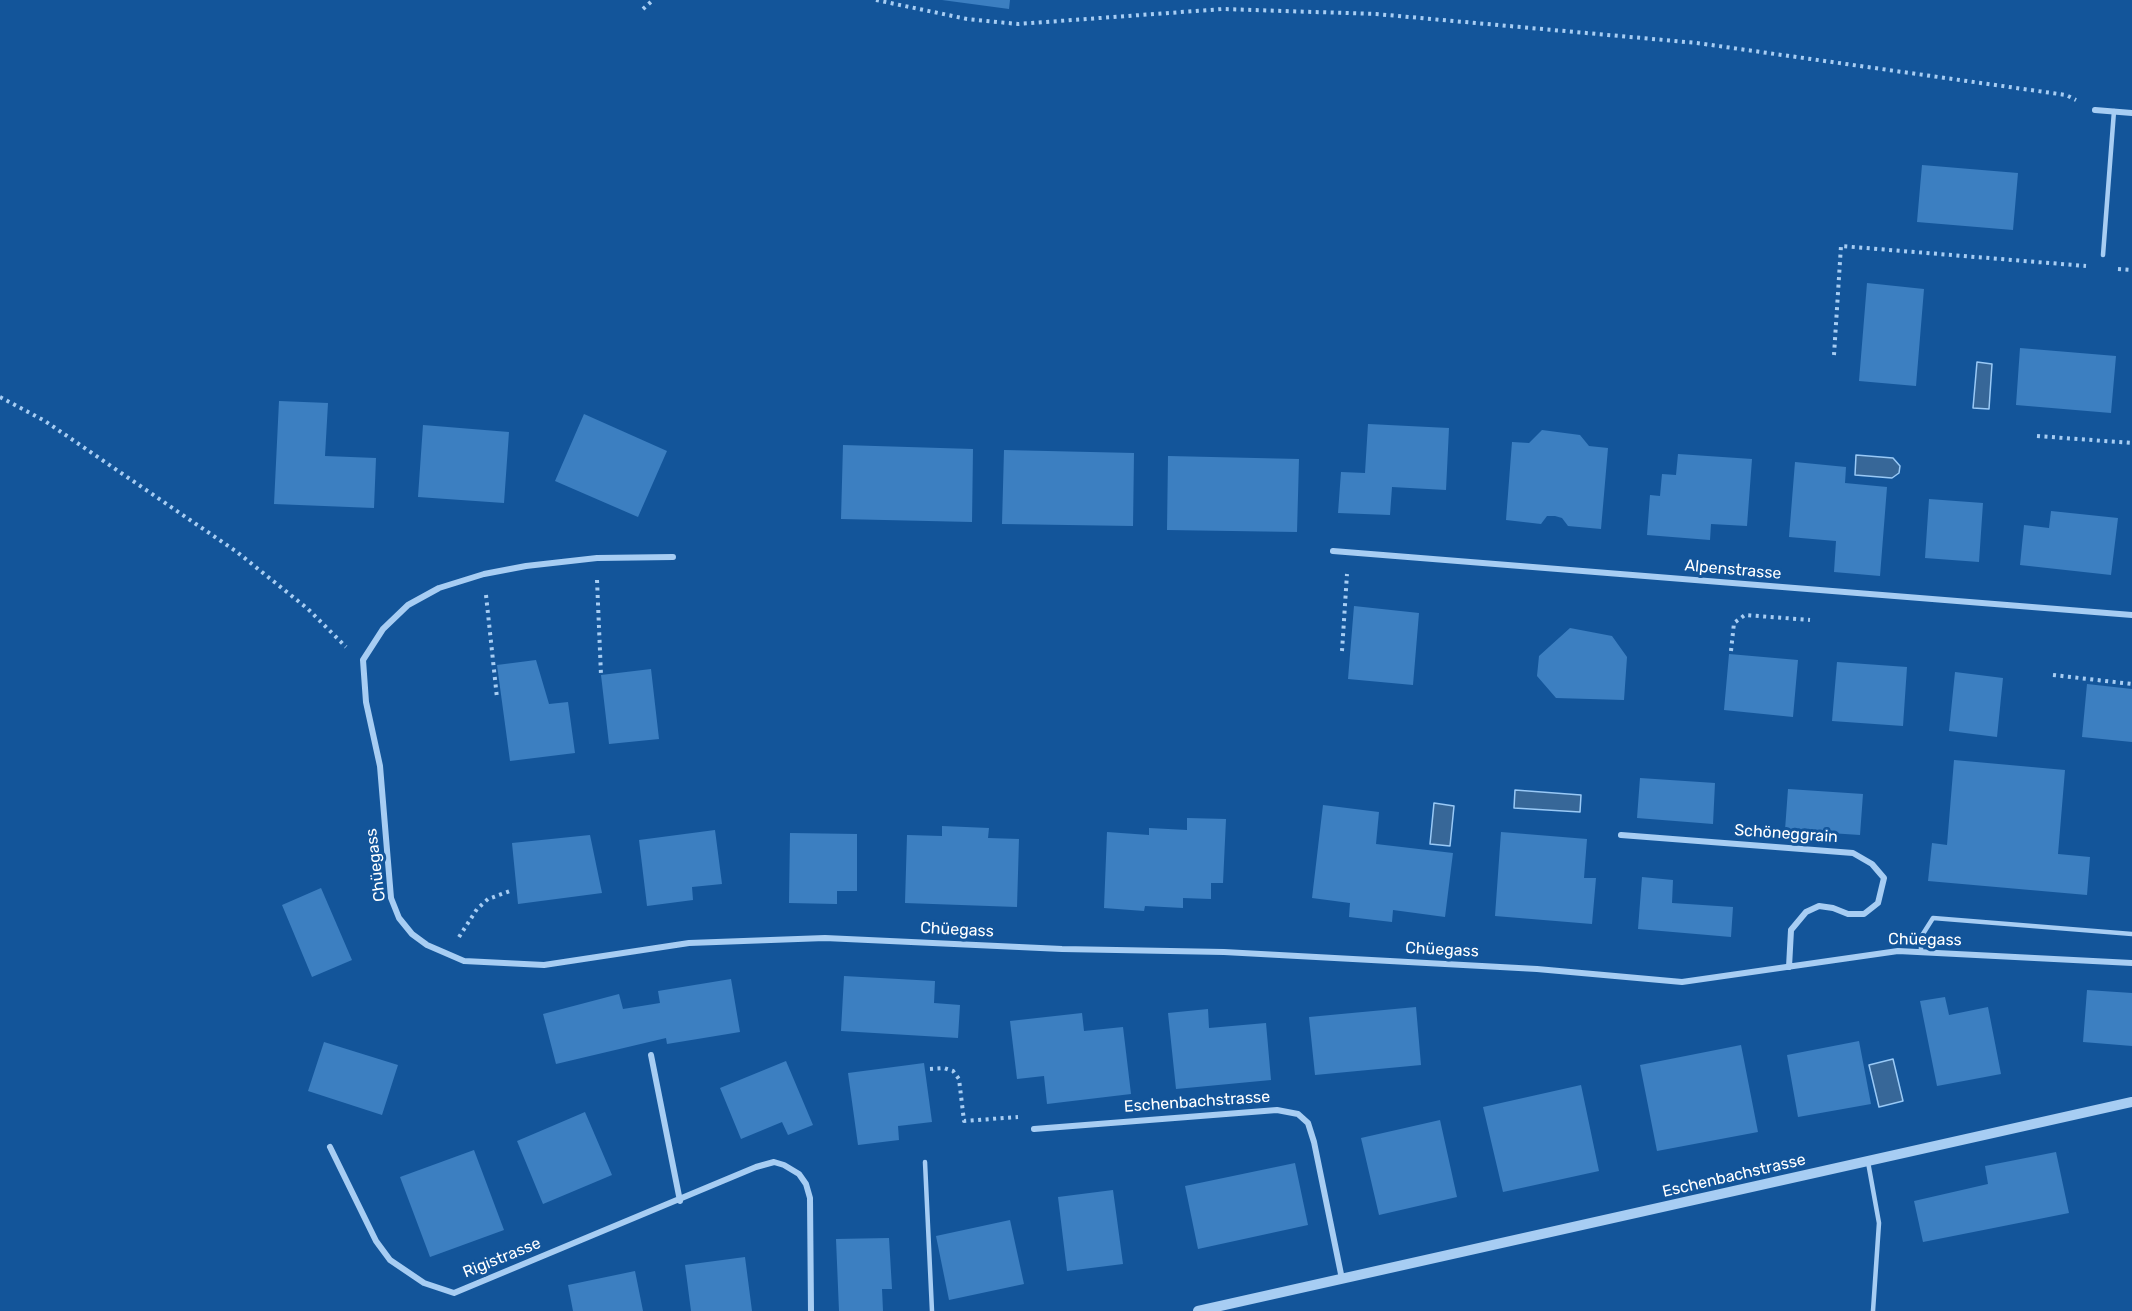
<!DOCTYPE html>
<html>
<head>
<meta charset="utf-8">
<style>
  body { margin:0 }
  canvas { display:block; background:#13559a }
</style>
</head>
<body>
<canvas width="2132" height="1311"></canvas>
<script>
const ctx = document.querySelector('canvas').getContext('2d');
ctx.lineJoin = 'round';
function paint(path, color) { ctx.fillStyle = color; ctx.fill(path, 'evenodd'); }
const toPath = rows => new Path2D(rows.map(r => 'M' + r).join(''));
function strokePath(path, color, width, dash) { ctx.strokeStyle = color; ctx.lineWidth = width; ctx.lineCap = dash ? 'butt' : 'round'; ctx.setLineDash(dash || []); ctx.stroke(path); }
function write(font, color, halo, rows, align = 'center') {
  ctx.font = font + ' Rubik,sans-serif'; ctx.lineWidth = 6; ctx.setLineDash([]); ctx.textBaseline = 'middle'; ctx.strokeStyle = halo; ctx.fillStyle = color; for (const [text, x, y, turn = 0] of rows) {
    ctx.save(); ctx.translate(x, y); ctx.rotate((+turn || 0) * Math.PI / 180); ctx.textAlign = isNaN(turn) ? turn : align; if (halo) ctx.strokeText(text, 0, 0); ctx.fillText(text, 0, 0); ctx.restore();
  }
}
const water = toPath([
  [1977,362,1992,364,1989,409,1973,408,1977,362],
  [1856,455,1893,458,1900,466,1899,473,1892,478,1855,475,1856,455],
  [1515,790,1581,795,1580,812,1514,808,1515,790],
  [1434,803,1454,806,1450,846,1430,844,1434,803],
  [1893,1059,1903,1101,1879,1107,1869,1065,1893,1059]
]);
paint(water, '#376798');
strokePath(water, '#99c9f6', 1.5);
paint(toPath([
  [942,0,1010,0,1009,9],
  [1922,165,2018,173,2013,230,1917,222],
  [1867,283,1924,289,1916,386,1859,381],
  [2020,348,2116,356,2111,413,2016,405],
  [279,401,328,403,325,456,376,458,374,508,274,504],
  [584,414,667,451,638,517,555,481],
  [1368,424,1449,428,1446,490,1392,487,1390,515,1338,513,1341,472,1365,473],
  [423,425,509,432,504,503,418,497],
  [1542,430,1580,435,1589,446,1608,448,1601,529,1568,526,1562,518,1555,516,1547,516,1541,524,1506,520,1512,442,1529,443],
  [843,445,973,449,972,522,841,519],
  [1004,450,1134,453,1133,526,1002,524],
  [1678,454,1752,459,1747,526,1711,524,1710,540,1647,535,1650,495,1660,496,1662,474,1676,475],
  [1168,456,1299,459,1297,532,1167,530],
  [1795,462,1846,467,1845,483,1887,487,1880,576,1834,572,1836,541,1789,537],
  [1929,499,1983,503,1979,562,1925,558],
  [2051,511,2118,518,2111,575,2020,565,2024,525,2049,528],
  [1354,606,1419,613,1413,685,1348,679],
  [1570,628,1612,636,1627,657,1624,700,1556,698,1537,676,1539,656],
  [1729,654,1798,660,1793,717,1724,710],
  [536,660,549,704,568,702,575,753,510,761,497,665],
  [1837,662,1907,667,1903,726,1832,721],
  [651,669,659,739,609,744,601,675],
  [1955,672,2003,678,1997,737,1949,731],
  [2087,684,2132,689,2132,742,2082,737],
  [1954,760,2065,770,2058,854,2090,857,2087,895,1928,881,1932,843,1947,845],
  [1640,778,1715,783,1713,824,1637,818],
  [1788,789,1863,794,1860,835,1785,830],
  [1323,805,1379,812,1376,844,1453,853,1445,917,1393,910,1392,922,1349,917,1350,903,1312,898],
  [1187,818,1226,819,1223,883,1211,883,1211,899,1183,898,1183,908,1145,906,1144,911,1104,908,1107,832,1149,835,1149,828,1187,830],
  [942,826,989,828,988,838,1019,839,1017,907,905,903,907,835,942,836],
  [715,830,722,884,692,887,693,900,647,906,639,840],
  [1501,832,1587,839,1584,878,1596,878,1592,924,1495,916],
  [790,833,857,834,857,891,837,891,837,904,789,903],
  [590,835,602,893,518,904,512,843],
  [1642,877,1673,880,1672,903,1733,907,1731,937,1638,929],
  [321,888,352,960,312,977,282,905],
  [844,976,935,981,934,1003,960,1005,958,1038,841,1031],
  [731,979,740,1032,667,1044,666,1038,556,1064,543,1014,619,994,623,1009,660,1003,658,991],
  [2087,990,2132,993,2132,1046,2083,1042],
  [1945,997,1949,1015,1988,1007,2001,1074,1937,1086,1920,1001],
  [1416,1007,1421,1065,1315,1075,1309,1017],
  [1208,1009,1209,1028,1266,1023,1271,1080,1176,1089,1168,1013],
  [1082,1013,1084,1031,1123,1027,1131,1094,1047,1104,1044,1076,1017,1079,1010,1021],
  [1859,1041,1871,1104,1798,1117,1787,1055],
  [324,1042,398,1065,382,1115,308,1091],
  [1741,1045,1758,1132,1657,1151,1640,1065],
  [786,1061,813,1125,788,1135,782,1122,741,1139,720,1088],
  [924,1063,932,1122,898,1126,899,1140,858,1145,848,1073],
  [1581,1085,1599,1171,1503,1192,1483,1107],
  [585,1112,612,1175,543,1204,517,1141],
  [1440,1120,1457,1197,1379,1215,1361,1138],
  [474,1150,504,1230,430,1257,400,1177],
  [2056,1152,2069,1213,1923,1242,1914,1201,1988,1184,1985,1166],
  [1295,1163,1308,1225,1198,1249,1185,1186],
  [1113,1190,1123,1264,1067,1271,1058,1197],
  [1010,1220,1024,1284,949,1300,936,1236],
  [889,1238,892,1289,882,1289,883,1311,839,1311,836,1239],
  [745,1257,752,1311,691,1311,685,1265],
  [635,1271,643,1311,573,1311,568,1285]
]), '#3c7fc1');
strokePath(toPath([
  [876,0,967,19,1018,24,1223,9,1376,14,1697,43,2066,95,2076,100],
  [643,9,653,0],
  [2118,269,2132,270],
  [1834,355,1841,246,2086,266],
  [0,397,45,421,237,552,308,609,346,647],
  [2037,436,2132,443],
  [597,580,601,675],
  [486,595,497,698],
  [1342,651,1347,574],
  [1731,651,1734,623,1745,615,1810,620],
  [2053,675,2132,684],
  [459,937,477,909,488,899,513,890],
  [930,1069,944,1068,953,1071,959,1079,964,1121,1018,1117]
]), '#a7cdf3', 4, [3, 4.5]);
strokePath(toPath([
  [2103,255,2114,111],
  [1921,952,1921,937,1933,918,2132,934],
  [925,1162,932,1311],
  [1868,1162,1879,1223,1873,1311]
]), '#a7cdf3', 4.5);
strokePath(toPath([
  [2095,110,2132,113],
  [1333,551,2132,615],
  [673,557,597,558,526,566,484,574,439,588,408,605,383,629,363,660,366,702,380,766,391,898,399,918,412,934,427,945,464,961,544,965,689,943,825,938,1062,949,1224,952,1537,969,1682,982,1898,951,2132,963],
  [1621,835,1853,853,1872,864,1884,878,1878,903,1864,914,1848,914,1833,908,1819,906,1806,912,1791,930,1789,967],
  [651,1055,680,1201],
  [1034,1129,1277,1110,1298,1114,1308,1123,1314,1142,1342,1279],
  [330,1147,376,1241,390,1260,424,1283,454,1293,756,1167,774,1162,784,1165,799,1174,806,1184,810,1198,811,1311]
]), '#a7cdf3', 6);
strokePath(toPath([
  [1198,1311,2132,1102]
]), '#a7cdf3', 10);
write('16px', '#fff', '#13559a', [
  ["Alpenstrasse",1733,570,5],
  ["Schöneggrain",1786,834,4],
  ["Chüegass",376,865,-97],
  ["Chüegass",957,930,3],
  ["Chüegass",1925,940,1],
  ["Chüegass",1442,950,3],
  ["Eschenbachstrasse",1197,1102,-4],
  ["Eschenbachstrasse",1734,1176,-13],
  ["Rigistrasse",502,1258,-22]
]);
</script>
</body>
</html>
